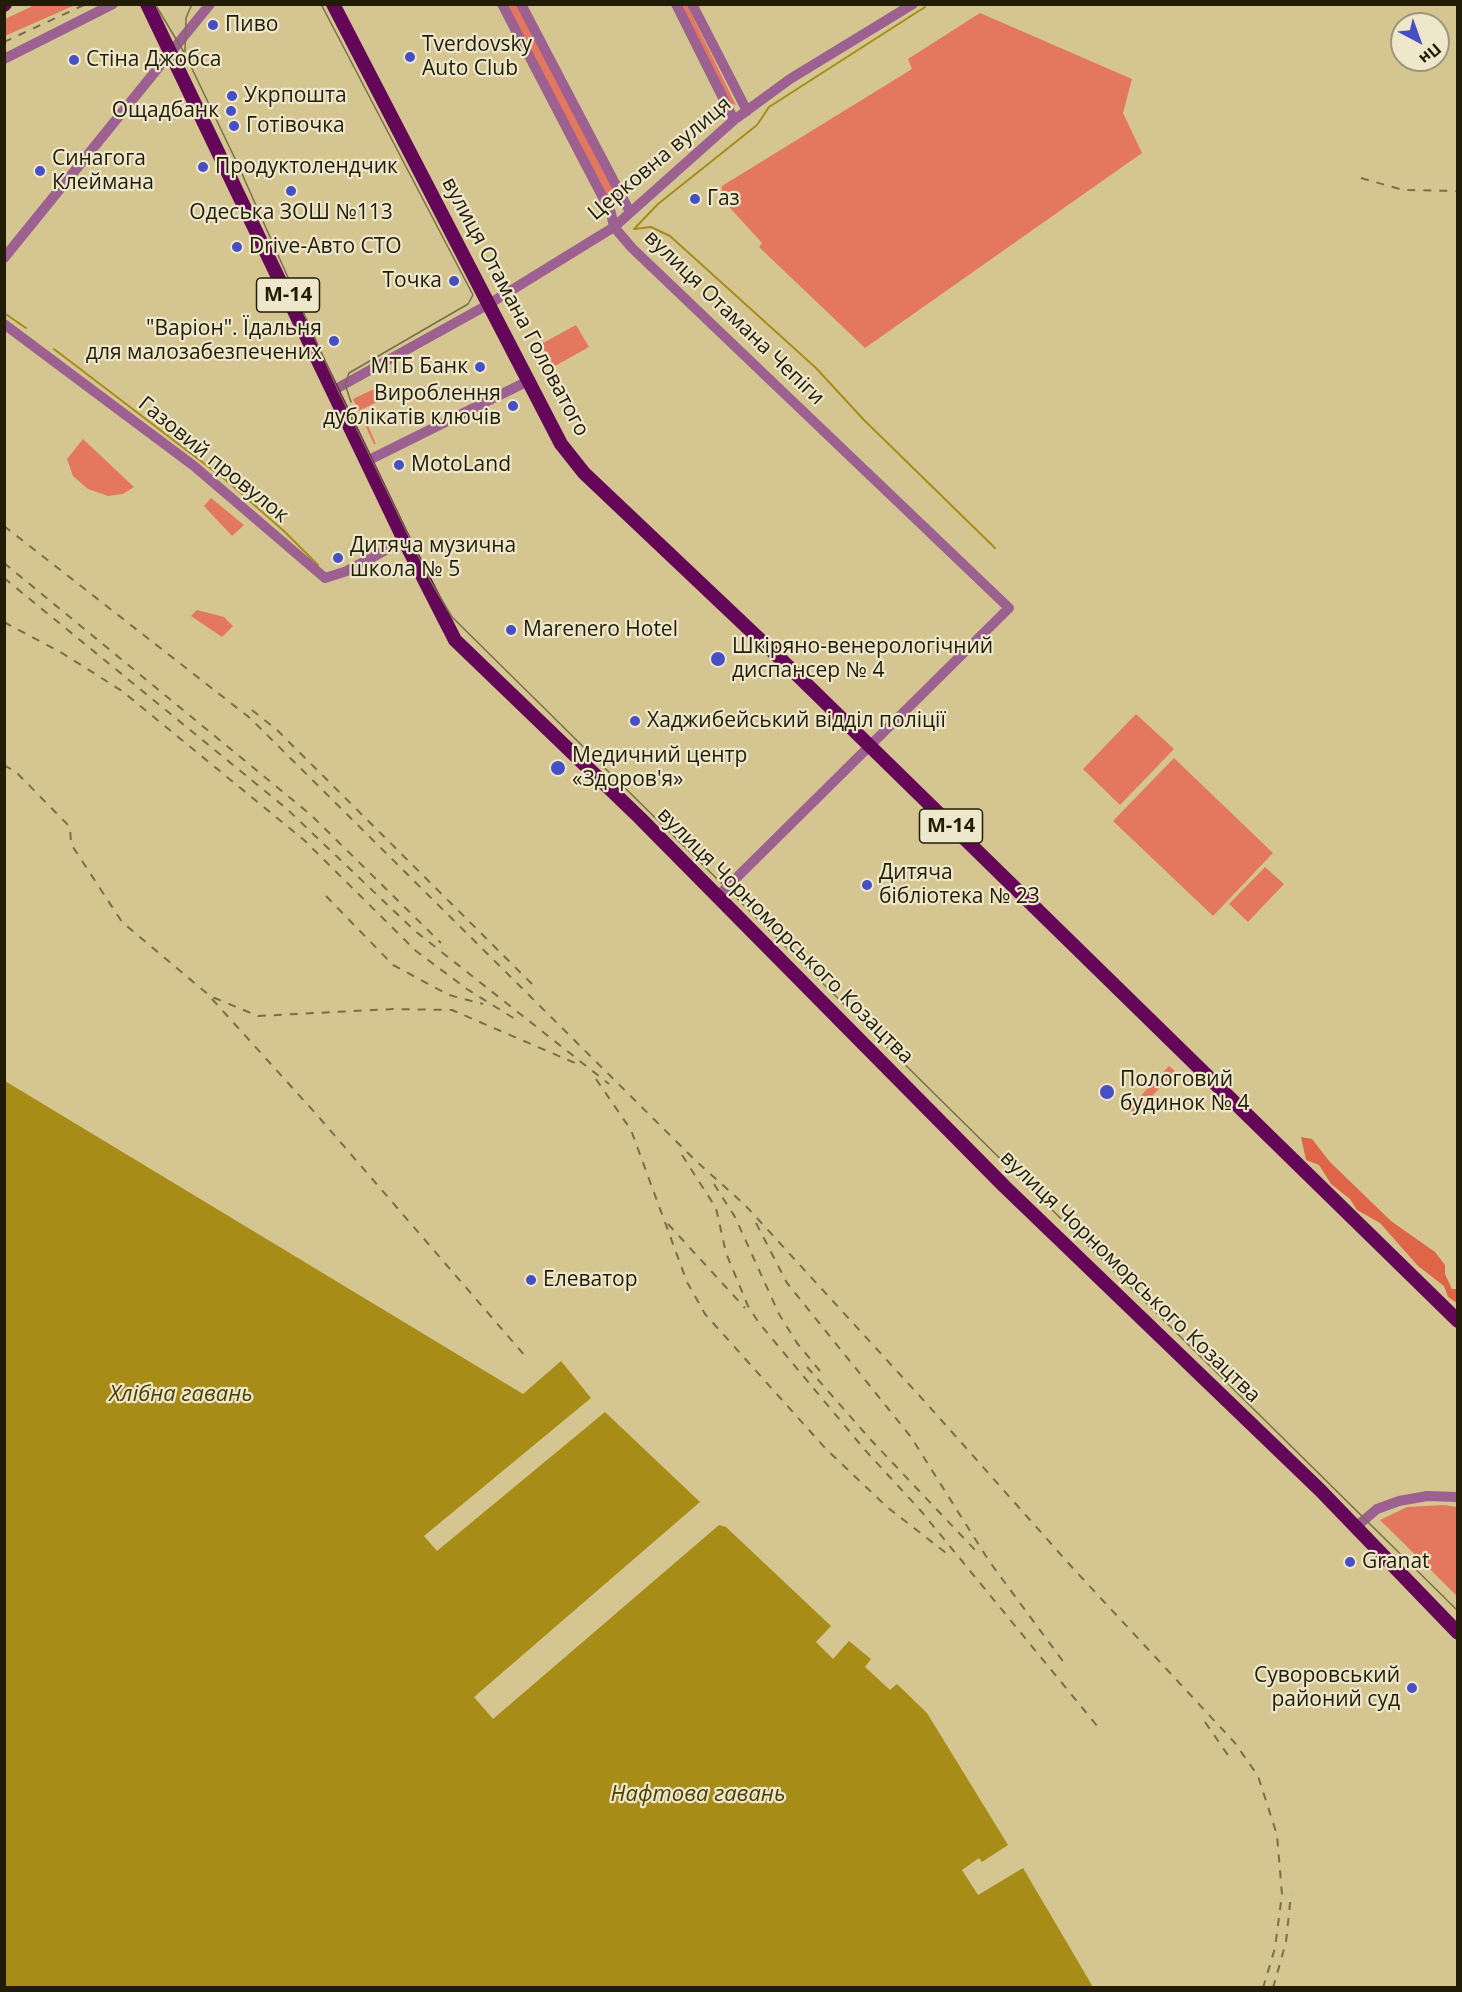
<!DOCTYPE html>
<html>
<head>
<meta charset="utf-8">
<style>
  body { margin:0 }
  #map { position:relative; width:1462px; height:1992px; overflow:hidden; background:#d5c691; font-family:"Open Sans",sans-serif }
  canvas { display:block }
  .frame { position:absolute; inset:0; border:6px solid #211c06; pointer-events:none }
  .north { position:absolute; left:1390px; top:12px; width:60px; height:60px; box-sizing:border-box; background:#eee7cc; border:2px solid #9c967d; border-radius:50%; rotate:139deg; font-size:16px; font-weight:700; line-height:24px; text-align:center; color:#211c06 }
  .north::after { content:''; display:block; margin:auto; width:21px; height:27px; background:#464fc4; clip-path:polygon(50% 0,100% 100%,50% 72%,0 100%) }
</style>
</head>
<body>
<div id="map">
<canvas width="1462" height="1992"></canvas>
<div class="frame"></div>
<div class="north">Пн</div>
</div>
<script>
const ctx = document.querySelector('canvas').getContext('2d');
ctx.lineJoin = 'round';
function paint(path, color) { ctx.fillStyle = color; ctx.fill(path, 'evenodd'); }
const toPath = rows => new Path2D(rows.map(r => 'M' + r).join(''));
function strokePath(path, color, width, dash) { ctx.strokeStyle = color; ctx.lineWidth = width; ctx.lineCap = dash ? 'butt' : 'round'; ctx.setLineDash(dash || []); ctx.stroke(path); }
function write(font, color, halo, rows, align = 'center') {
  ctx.font = font + ' "Open Sans",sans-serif'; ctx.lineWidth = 4.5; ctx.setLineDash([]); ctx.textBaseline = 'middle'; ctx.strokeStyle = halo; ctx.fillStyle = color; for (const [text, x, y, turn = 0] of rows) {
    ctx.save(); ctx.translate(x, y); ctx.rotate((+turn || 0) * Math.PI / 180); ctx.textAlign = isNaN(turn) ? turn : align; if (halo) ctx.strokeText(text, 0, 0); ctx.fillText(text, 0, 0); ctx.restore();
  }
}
paint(toPath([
  [37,4,75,5,5,36,5,19],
  [507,5,518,5,621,202,618,205,611,203],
  [678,5,687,5,736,105,730,103],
  [980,13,1132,79,1123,113,1142,153,865,348,759,247,762,243,721,198,722,186,912,69,908,59],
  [576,325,589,347,553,367,541,344],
  [376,388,381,400,361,410,376,444,374,444,353,399],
  [83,439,134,487,123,494,108,496,88,489,73,476,67,459],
  [211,498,244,525,232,536,204,506],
  [197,610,224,617,233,626,222,637,191,616],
  [1136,714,1174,749,1120,805,1083,769],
  [1174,758,1273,853,1213,916,1113,821],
  [1265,867,1284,884,1248,922,1229,904],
  [1169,1066,1175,1071,1135,1115,1128,1109],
  [1444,1505,1457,1507,1457,1596,1380,1520,1407,1507]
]), '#e4785f');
paint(toPath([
  [1301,1137,1312,1139,1330,1162,1391,1221,1435,1252,1445,1265,1445,1274,1452,1289,1457,1289,1457,1303,1448,1297,1444,1286,1418,1266,1380,1223,1357,1210,1350,1199,1331,1184,1319,1165,1306,1160]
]), '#df6549');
paint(toPath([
  [5,1081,523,1394,561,1361,591,1398,424,1536,437,1551,605,1412,700,1502,474,1697,493,1719,719,1525,726,1527,831,1626,816,1642,833,1659,849,1641,871,1659,865,1667,890,1690,897,1684,927,1713,1008,1845,982,1862,979,1858,962,1870,978,1895,1023,1868,1093,1987,5,1987]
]), '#a78c17');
strokePath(toPath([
  [925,7,769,107,757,125,658,204,634,229,651,227,670,236,816,368,863,419,995,548],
  [4,313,26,328],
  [54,349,227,481,285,532,318,565]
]), '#a78c17', 2);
strokePath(toPath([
  [502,4,611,213,614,227,632,248,1009,608,718,896],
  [521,4,630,212],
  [676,4,734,120],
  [692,4,747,111],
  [4,59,113,4],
  [4,258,210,4],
  [4,324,194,466,325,578,347,571,404,540],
  [334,390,489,304,614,227,734,120,790,79,913,4],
  [367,461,530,380],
  [1357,1526,1377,1509,1399,1501,1427,1496,1458,1497]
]), '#9c6190', 10);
strokePath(toPath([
  [147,4,404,540,455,640,640,818,1004,1186,1320,1490,1458,1633],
  [333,4,561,444,584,473,790,668,1458,1321],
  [4,5,5,4]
]), '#640758', 14);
strokePath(toPath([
  [155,4,185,54,239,167,337,388,430,580,452,617,1458,1611],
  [321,4,473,295,468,304,349,373,345,384,351,402],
  [185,51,186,18,192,4]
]), '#786e49', 1.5);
strokePath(toPath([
  [4,42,86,4],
  [1361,178,1403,190,1458,191],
  [4,526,250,718,696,1161,745,1205,927,1404,1070,1565,1235,1743,1258,1776,1277,1835,1282,1894,1275,1948,1263,1988],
  [4,563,311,815,441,943],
  [4,578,287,809,415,931,609,1084],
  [4,622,62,653,122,691,304,840,416,951,467,989,515,1019],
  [252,710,277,730,535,987],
  [4,765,16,772,70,827,71,844,122,922,210,996,258,1016,393,1009,452,1010,575,1063],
  [326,896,393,965,449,995,483,1004],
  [212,999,317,1115,526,1357],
  [596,1079,631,1130,687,1282,705,1314,826,1449,887,1507,950,1556],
  [682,1155,716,1208,726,1253,748,1306,759,1323,865,1450,921,1511,1098,1727],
  [714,1184,735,1217,779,1314,797,1343,820,1371],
  [756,1223,787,1283,911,1437,989,1561,1065,1664],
  [668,1224,745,1308],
  [807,1367,870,1439,976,1551],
  [1205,1722,1232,1761],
  [1273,1988,1286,1942,1291,1894]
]), '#786e49', 2, [8, 8]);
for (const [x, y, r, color] of [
  [213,25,6,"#464fc4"],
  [410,57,6,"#464fc4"],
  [74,60,6,"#464fc4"],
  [232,96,6,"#464fc4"],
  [231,111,6,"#464fc4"],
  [234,126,6,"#464fc4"],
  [203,167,6,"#464fc4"],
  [40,171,6,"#464fc4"],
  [291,191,6,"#464fc4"],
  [695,199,6,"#464fc4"],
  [237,247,6,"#464fc4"],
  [454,281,6,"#464fc4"],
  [334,341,6,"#464fc4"],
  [480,367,6,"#464fc4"],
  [513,406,6,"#464fc4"],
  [399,465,6,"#464fc4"],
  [338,558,6,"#464fc4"],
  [511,630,6,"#464fc4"],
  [718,659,8,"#464fc4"],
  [635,721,6,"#464fc4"],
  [558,768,8,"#464fc4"],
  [867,885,6,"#464fc4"],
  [1107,1092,8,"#464fc4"],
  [531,1280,6,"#464fc4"],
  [1350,1562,6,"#464fc4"],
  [1412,1688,6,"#464fc4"]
]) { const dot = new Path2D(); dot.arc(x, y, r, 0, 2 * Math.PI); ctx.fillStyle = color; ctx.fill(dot); strokePath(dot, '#eee7cc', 2); }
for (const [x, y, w] of [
  [288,295,63],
  [951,826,63]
]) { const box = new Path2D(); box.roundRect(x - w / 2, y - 17, w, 34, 4.5); ctx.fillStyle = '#eee7cc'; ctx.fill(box); strokePath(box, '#211c06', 1.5); }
write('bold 20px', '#211c06', null, [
  ["М-14",288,295],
  ["М-14",951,826]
]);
write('21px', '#211c06', '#eee7cc', [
  ["Пиво",225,25],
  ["Tverdovsky",422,45],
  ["Auto Club",422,69],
  ["Стіна Джобса",86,60],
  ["Укрпошта",244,96],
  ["Ощадбанк",219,111,"right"],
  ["Готівочка",246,126],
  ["Синагога",52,159],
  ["Клеймана",52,183],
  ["Продуктолендчик",215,167],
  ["Газ",707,199],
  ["Одеська ЗОШ №113",291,213,"center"],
  ["Drive-Авто СТО",249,247],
  ["Точка",442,281,"right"],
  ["\"Варіон\". Їдальня",322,329,"right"],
  ["для малозабезпечених",322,353,"right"],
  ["МТБ Банк",468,367,"right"],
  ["Вироблення",501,394,"right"],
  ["дублікатів ключів",501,418,"right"],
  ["MotoLand",411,465],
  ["Дитяча музична",350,546],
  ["школа № 5",350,570],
  ["Marenero Hotel",523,630],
  ["Шкіряно-венерологічний",732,647],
  ["диспансер № 4",732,671],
  ["Хаджибейський відділ поліції",647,721],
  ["Медичний центр",572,756],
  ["«Здоров'я»",572,780],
  ["Дитяча",879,873],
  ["бібліотека № 23",879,897],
  ["Пологовий",1120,1080],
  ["будинок № 4",1120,1104],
  ["Елеватор",543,1280],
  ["Granat",1362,1562],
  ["Суворовський",1400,1676,"right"],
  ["районий суд",1400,1700,"right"]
], 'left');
write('21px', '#211c06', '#eee7cc', [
  ["Церковна вулиця",660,159,-40],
  ["вулиця Отамана Головатого",515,307,62],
  ["вулиця Отамана Чепіги",734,318,44],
  ["Газовий провулок",213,460,39],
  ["вулиця Чорноморського Козацтва",785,936,45],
  ["вулиця Чорноморського Козацтва",1130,1277,44]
]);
write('italic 22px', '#4b3d00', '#eee7cc', [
  ["Хлібна гавань",181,1395],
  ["Нафтова гавань",698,1795]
]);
</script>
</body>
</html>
